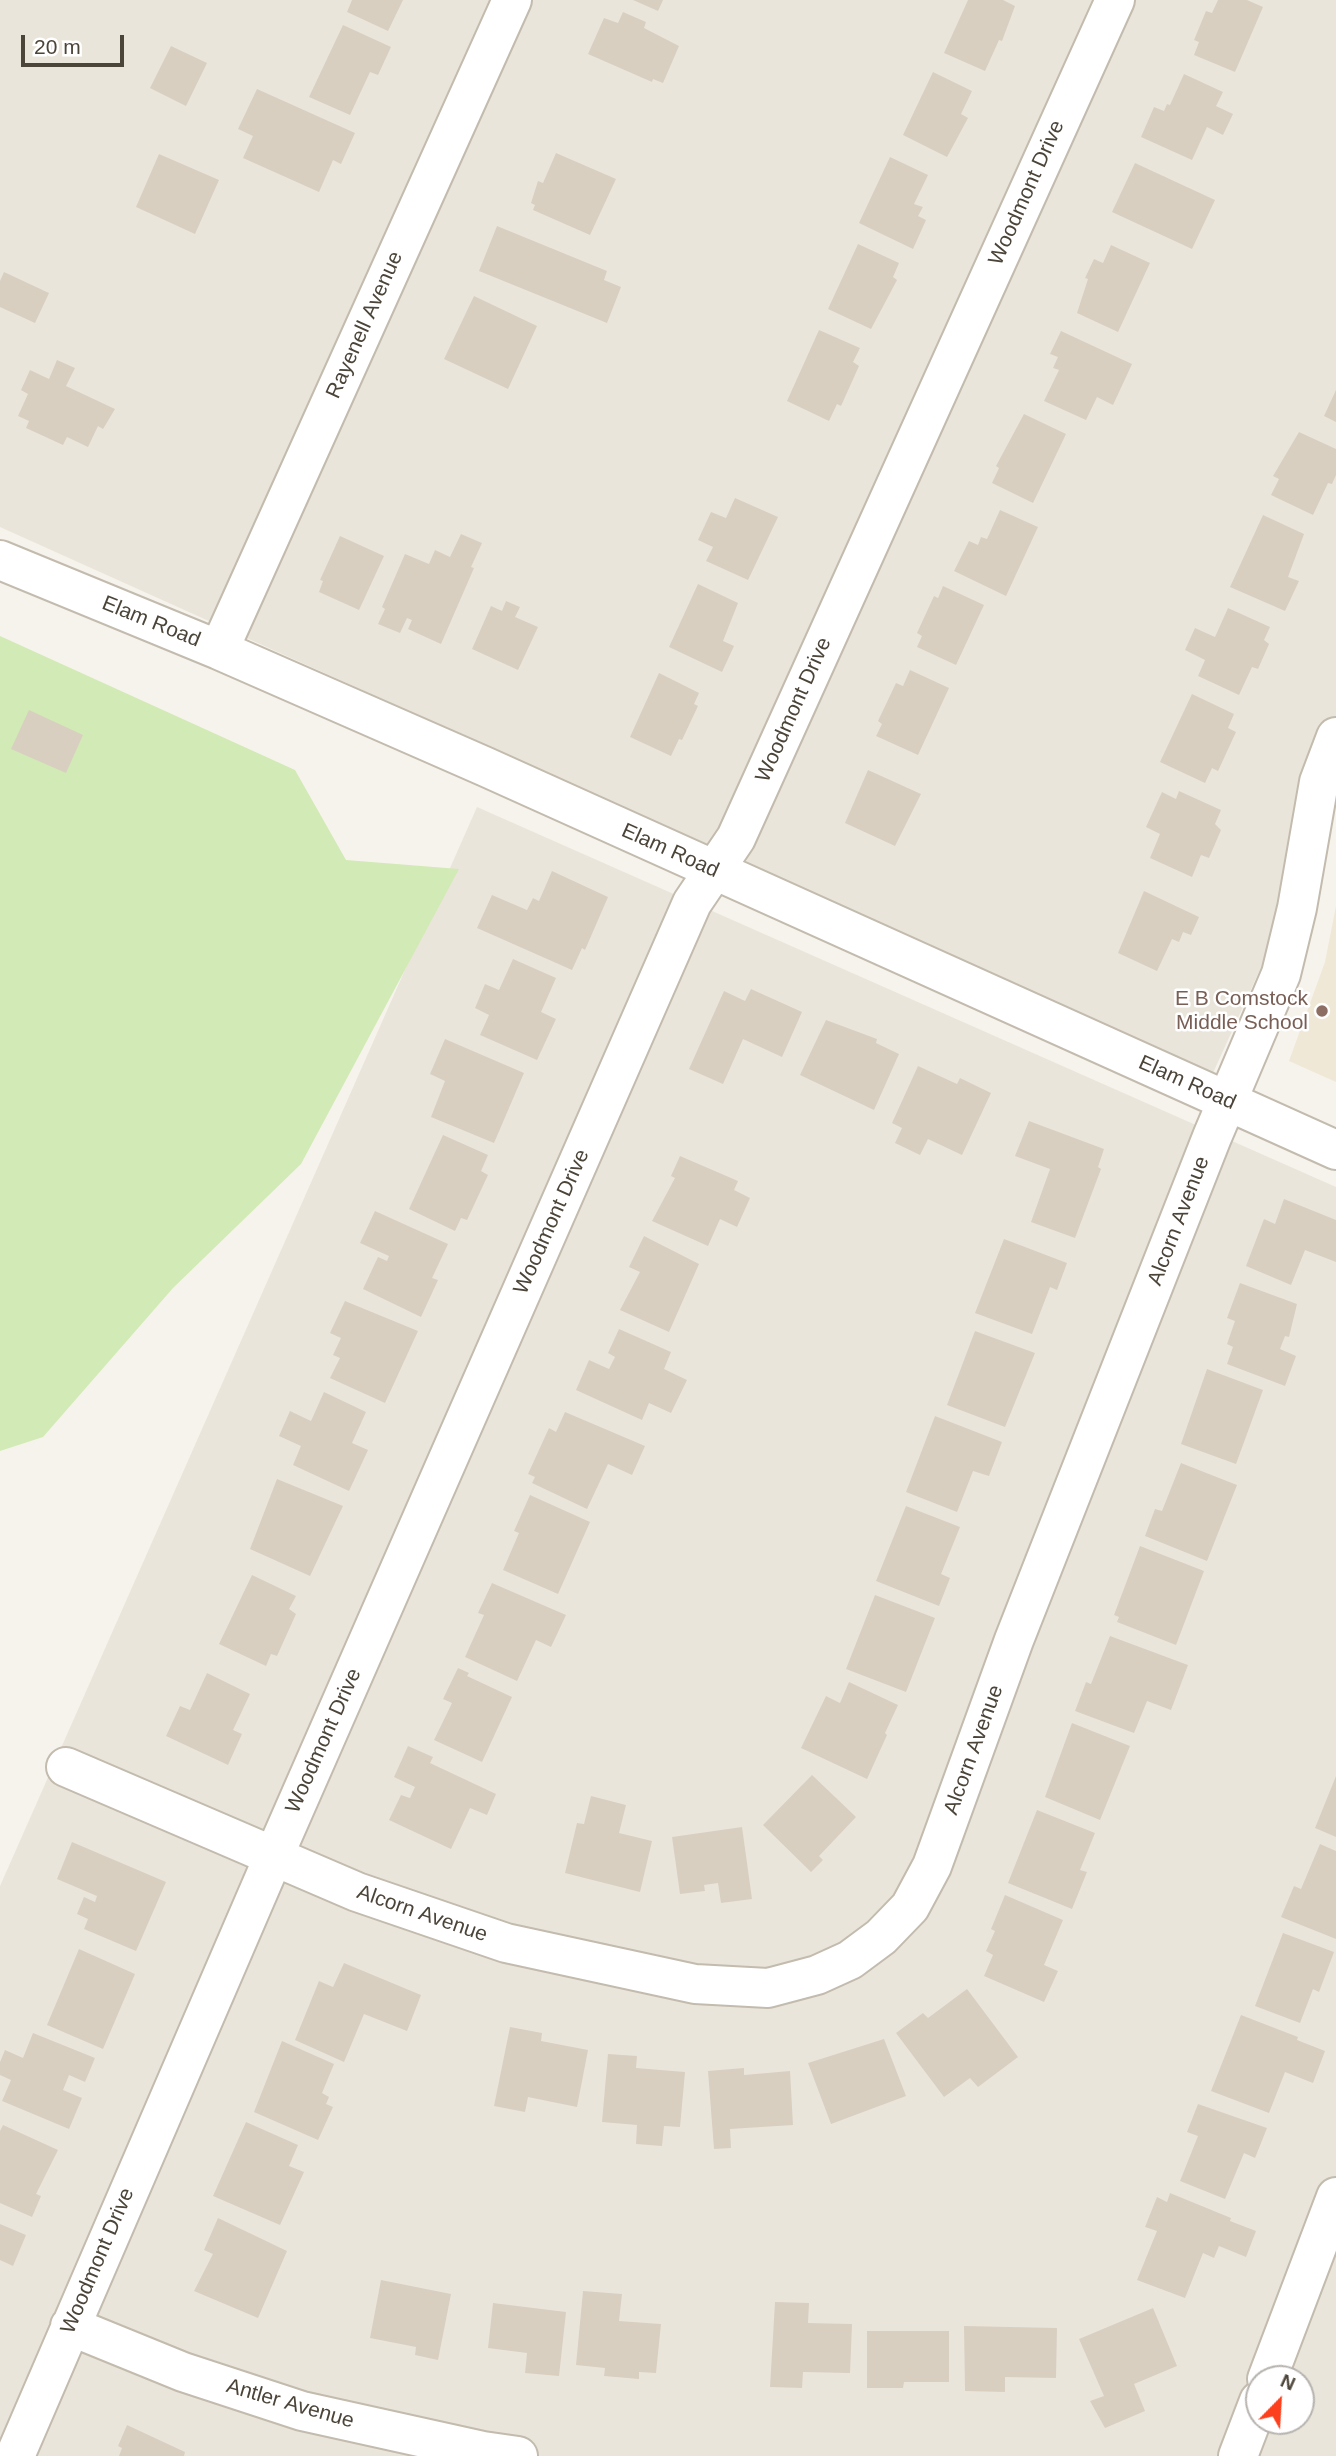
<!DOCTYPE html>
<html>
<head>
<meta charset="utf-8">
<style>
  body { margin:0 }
  #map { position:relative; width:1336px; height:2456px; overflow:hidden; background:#f6f3ec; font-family:Arial,sans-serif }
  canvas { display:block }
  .north { position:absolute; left:1245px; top:2365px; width:70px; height:70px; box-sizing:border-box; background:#fff; border:2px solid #b7b4b0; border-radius:50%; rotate:24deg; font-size:19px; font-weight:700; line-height:28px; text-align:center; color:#4b4439 }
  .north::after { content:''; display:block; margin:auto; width:24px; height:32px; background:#fc3f1d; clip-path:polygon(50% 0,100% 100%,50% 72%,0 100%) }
  .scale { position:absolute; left:21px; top:35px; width:103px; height:32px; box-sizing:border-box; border:4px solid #4b4439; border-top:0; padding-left:9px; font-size:21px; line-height:24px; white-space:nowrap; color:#4b4439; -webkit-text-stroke:5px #fff; paint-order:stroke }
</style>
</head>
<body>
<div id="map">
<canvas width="1336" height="2456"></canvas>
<div class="north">N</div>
<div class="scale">20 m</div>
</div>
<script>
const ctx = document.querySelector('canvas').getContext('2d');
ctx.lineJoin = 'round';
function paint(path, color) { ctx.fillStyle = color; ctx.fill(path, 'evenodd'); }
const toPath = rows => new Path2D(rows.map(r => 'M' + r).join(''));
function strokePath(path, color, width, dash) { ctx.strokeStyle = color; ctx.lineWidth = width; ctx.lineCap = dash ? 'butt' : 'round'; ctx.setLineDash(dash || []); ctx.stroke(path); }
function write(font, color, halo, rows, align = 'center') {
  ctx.font = font + ' Arial,sans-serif'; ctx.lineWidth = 5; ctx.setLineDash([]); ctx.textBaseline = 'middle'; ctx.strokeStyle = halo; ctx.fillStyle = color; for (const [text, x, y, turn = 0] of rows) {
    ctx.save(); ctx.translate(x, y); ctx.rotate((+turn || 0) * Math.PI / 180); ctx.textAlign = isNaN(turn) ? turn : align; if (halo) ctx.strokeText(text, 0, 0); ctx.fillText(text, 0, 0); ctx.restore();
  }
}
paint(toPath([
  [0,0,1336,0,1336,802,1213,1073,0,527],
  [477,807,1336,1187,1336,2456,0,2456,0,1886],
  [1259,2379,1301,2379,1301,2421,1259,2421]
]), '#eae5da');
paint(toPath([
  [1336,906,1336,1082,1289,1061,1325,962]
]), '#efe8d6');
paint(toPath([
  [0,636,295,770,346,860,459,869,301,1164,173,1288,43,1437,0,1451]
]), '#d2eab5');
paint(toPath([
  [352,0,403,0,388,31,347,12],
  [633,0,663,0,658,11],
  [968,0,1003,0,1015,6,1002,41,999,40,985,71,944,53],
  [1218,0,1247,0,1263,7,1235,72,1194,55,1199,42,1194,40,1206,11,1212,13],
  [623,12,646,22,644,28,679,46,663,83,653,79,652,82,588,54,604,18,618,23],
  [343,25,391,47,378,75,370,72,350,115,309,97],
  [171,46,207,63,186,106,150,88],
  [933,72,972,91,961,114,968,118,947,157,903,135],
  [1184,74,1223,92,1216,106,1233,114,1223,135,1207,127,1192,160,1141,137,1154,107,1164,111,1167,104,1170,105],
  [257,89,355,133,341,164,333,160,319,192,243,158,253,136,238,129],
  [556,153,616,179,590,235,533,210,535,205,531,203,538,181,543,183],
  [159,154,219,180,195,234,136,207],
  [890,157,928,175,914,204,923,207,918,216,926,220,913,249,859,223],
  [1135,163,1215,200,1192,249,1112,212],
  [497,226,607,271,604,280,621,287,607,323,479,271],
  [858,244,899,263,893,277,897,280,871,329,828,309],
  [1111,245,1150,263,1118,332,1077,313,1088,279,1085,278,1094,259,1103,263],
  [4,272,49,293,35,323,0,307,0,281],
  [474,296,537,326,508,389,444,359],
  [819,330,860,348,853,362,859,366,841,406,837,404,829,421,787,401],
  [1061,331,1132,364,1113,405,1097,397,1086,420,1044,401,1059,370,1053,368,1058,357,1050,354],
  [57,360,75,368,66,386,115,409,103,429,98,426,88,447,67,437,63,445,26,428,29,421,18,416,28,394,21,390,30,370,49,379],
  [1336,390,1336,422,1324,416],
  [1024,414,1066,434,1033,503,992,483,999,468,996,466],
  [1299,432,1336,449,1336,475,1332,484,1328,483,1313,515,1271,495,1279,479,1273,476],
  [735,498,778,517,748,580,706,561,713,547,698,540,711,512,726,518],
  [1000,510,1038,527,1006,596,954,571,969,541,978,545,981,537,987,539],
  [1263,515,1304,534,1288,577,1299,581,1285,611,1230,587],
  [461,534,482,543,471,567,474,568,441,644,408,629,412,620,407,618,400,633,378,624,385,609,382,607,405,554,429,564,435,550,450,557],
  [340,536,384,556,359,610,319,592,323,581,320,580],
  [698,584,738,603,723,641,734,646,722,672,669,647],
  [943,586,984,605,956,665,917,647,922,636,917,633,934,596,938,598],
  [506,601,520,607,515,617,538,627,518,670,472,649,491,606,502,611],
  [1228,608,1270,627,1264,640,1269,644,1258,669,1252,667,1239,695,1198,676,1205,660,1185,650,1195,628,1215,637],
  [910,670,949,688,918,755,876,736,882,724,878,721,896,683,903,686],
  [659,673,699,693,694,704,698,706,682,740,679,739,671,756,630,737],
  [1192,694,1234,714,1228,728,1236,732,1218,771,1212,768,1205,783,1160,762],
  [29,710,83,735,66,773,11,749],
  [868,770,921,794,895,846,845,823],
  [1179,791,1221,810,1215,824,1221,830,1209,858,1201,855,1192,877,1150,858,1160,834,1146,827,1162,792,1176,799],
  [552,871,608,897,585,950,582,948,572,970,477,928,492,895,527,910,533,898,539,901],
  [1144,891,1199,917,1191,935,1183,932,1179,942,1172,939,1157,971,1118,953],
  [513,959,556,978,541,1012,556,1019,537,1060,480,1035,489,1015,475,1008,485,984,499,990],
  [751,989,802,1012,782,1057,743,1039,723,1084,689,1069,724,991,745,1001],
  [826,1020,877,1039,876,1043,899,1054,874,1110,800,1075],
  [445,1039,524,1073,494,1143,431,1117,445,1081,430,1074],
  [918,1066,957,1084,960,1078,991,1093,962,1155,928,1139,920,1155,895,1143,902,1128,892,1123],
  [1029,1121,1104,1149,1098,1167,1101,1169,1075,1238,1031,1222,1050,1169,1015,1156],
  [443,1135,488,1155,481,1171,488,1175,467,1220,461,1218,455,1231,409,1209],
  [680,1156,738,1181,734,1190,750,1198,737,1227,720,1219,708,1246,652,1221,675,1178,671,1176],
  [1284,1199,1336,1220,1336,1262,1305,1250,1291,1285,1246,1266,1264,1219,1275,1224],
  [375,1211,448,1244,432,1278,438,1280,421,1317,363,1289,378,1257,387,1261,389,1256,360,1243],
  [644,1236,699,1264,669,1332,620,1310,640,1272,629,1267],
  [1004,1239,1067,1263,1057,1290,1050,1287,1032,1334,975,1313],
  [1240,1283,1297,1304,1289,1337,1285,1336,1280,1349,1296,1356,1285,1386,1227,1364,1233,1347,1227,1344,1235,1321,1227,1318],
  [345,1301,418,1331,385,1403,330,1378,340,1358,333,1355,341,1338,330,1333],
  [619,1329,671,1352,664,1369,687,1380,671,1413,649,1403,642,1420,576,1390,589,1360,609,1369,615,1357,608,1353],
  [975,1331,1035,1353,1005,1427,947,1405],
  [1207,1369,1263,1390,1236,1464,1181,1444],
  [324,1392,366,1412,352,1443,368,1450,349,1491,293,1465,301,1446,279,1436,290,1411,311,1421],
  [565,1412,645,1446,632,1475,608,1464,587,1509,532,1483,535,1477,528,1474,549,1428,556,1432],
  [935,1416,1002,1442,989,1476,973,1471,957,1512,906,1492],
  [1181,1463,1237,1485,1207,1561,1145,1536,1155,1509,1162,1511],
  [277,1479,343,1506,310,1576,250,1549],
  [530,1495,590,1522,558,1594,503,1570,519,1533,514,1531],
  [906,1506,960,1527,941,1574,950,1578,939,1606,876,1581],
  [1140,1546,1204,1571,1176,1645,1117,1622,1119,1617,1114,1615],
  [252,1575,296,1596,289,1609,296,1614,277,1656,271,1654,266,1666,219,1644],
  [492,1583,566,1615,551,1647,536,1640,517,1681,465,1657,484,1615,478,1613],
  [875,1595,935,1618,906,1692,846,1669],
  [1110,1636,1188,1665,1171,1710,1147,1701,1134,1733,1075,1711,1086,1682,1091,1684],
  [458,1668,469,1673,467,1676,512,1697,482,1762,434,1740,452,1703,443,1699],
  [207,1673,250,1694,233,1730,242,1734,228,1765,166,1736,180,1706,190,1710],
  [849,1682,898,1705,885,1733,887,1735,867,1779,801,1748,826,1696,840,1703],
  [1072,1723,1130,1746,1100,1820,1045,1797],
  [408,1746,433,1757,430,1763,496,1794,487,1815,470,1808,451,1849,389,1820,401,1795,410,1798,415,1787,394,1777],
  [812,1775,856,1817,819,1856,823,1860,811,1872,763,1825],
  [1336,1776,1336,1837,1315,1828],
  [591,1796,626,1805,619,1833,652,1841,640,1892,565,1873,577,1823,584,1824],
  [1037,1810,1095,1833,1080,1870,1087,1872,1072,1909,1008,1883],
  [742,1827,752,1899,721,1903,718,1883,704,1885,705,1891,680,1894,672,1837],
  [72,1842,166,1882,136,1951,84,1929,88,1919,77,1914,84,1897,95,1902,97,1896,57,1879],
  [1320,1844,1336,1851,1336,1939,1281,1917,1294,1886,1301,1889],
  [1005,1895,1063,1920,1044,1965,1058,1971,1044,2002,984,1976,993,1955,986,1951,995,1931,991,1929],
  [1283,1933,1334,1952,1319,1992,1313,1989,1300,2023,1255,2006],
  [79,1949,135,1974,103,2049,47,2025],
  [344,1963,421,1995,407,2031,364,2014,344,2062,295,2040,319,1981,333,1987],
  [967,1989,1018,2057,978,2087,970,2078,944,2097,896,2033,923,2013,928,2018],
  [1241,2015,1298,2037,1297,2040,1325,2051,1313,2083,1285,2072,1269,2113,1211,2091],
  [510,2027,542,2033,541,2041,588,2050,577,2107,528,2097,525,2112,494,2106],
  [33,2033,95,2058,85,2082,69,2075,63,2090,82,2098,69,2129,2,2101,11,2080,0,2075,0,2062,5,2050,23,2058],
  [884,2039,906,2096,831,2124,808,2063],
  [282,2041,334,2064,322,2093,329,2097,326,2104,333,2107,318,2140,254,2112],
  [608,2054,637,2056,636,2068,685,2072,680,2127,664,2126,662,2146,636,2144,637,2125,602,2122],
  [744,2068,744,2075,790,2071,793,2125,730,2129,731,2148,714,2149,708,2071],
  [1198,2104,1267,2128,1255,2158,1244,2153,1225,2199,1180,2181,1198,2136,1187,2132],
  [246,2122,298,2145,289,2166,304,2172,280,2225,213,2196],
  [3,2125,58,2150,36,2194,41,2196,32,2217,0,2203,0,2131],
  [1170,2193,1231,2218,1230,2221,1256,2231,1246,2257,1219,2246,1214,2258,1203,2253,1185,2298,1137,2280,1157,2231,1145,2227,1157,2197,1167,2202],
  [218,2218,287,2251,258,2318,194,2291,213,2254,204,2250],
  [0,2224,26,2235,13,2266,0,2260],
  [381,2280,451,2294,438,2360,415,2355,416,2347,370,2338],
  [583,2291,622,2294,619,2321,661,2324,656,2373,639,2372,639,2379,604,2376,605,2368,576,2365],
  [775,2302,809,2303,808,2323,852,2324,850,2373,803,2372,802,2388,770,2387],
  [493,2303,566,2312,559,2376,525,2373,527,2353,488,2348],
  [1153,2308,1177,2366,1134,2384,1145,2411,1105,2428,1090,2401,1104,2396,1079,2339],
  [964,2326,1057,2328,1056,2378,1005,2377,1005,2392,965,2391],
  [867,2331,949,2331,949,2382,904,2382,903,2388,867,2388],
  [127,2425,185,2452,184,2456,119,2456,122,2448,118,2446]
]), '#d8cfc1');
const minor = toPath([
  [0,560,219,650,486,767,1336,1150],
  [219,650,512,0],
  [66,1767,357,1892,506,1943,695,1984,768,1988,817,1975,850,1960,881,1937,910,1907,932,1866,1014,1640,1212,1137,1281,974,1297,908,1319,782,1336,737],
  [70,2326,183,2372,302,2411,483,2451,518,2456],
  [1267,2379,1336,2197],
  [15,2456,273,1858,692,903,736,838,1115,0],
  [1238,2456,1259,2401]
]);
strokePath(minor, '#c2bbae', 42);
strokePath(minor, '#fff', 38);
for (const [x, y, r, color] of [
  [1322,1011,7,"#8d6e63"]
]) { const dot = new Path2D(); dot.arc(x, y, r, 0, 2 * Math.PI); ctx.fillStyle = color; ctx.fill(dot); strokePath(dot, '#fff', 2.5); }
write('21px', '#4b4439', '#fff', [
  ["Woodmont Drive",1027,193,-66],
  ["Rayenell Avenue",365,325,-66],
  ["Elam Road",151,622,22],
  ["Woodmont Drive",794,710,-66],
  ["Elam Road",670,851,24],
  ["Elam Road",1187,1083,24],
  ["Alcorn Avenue",1179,1221,-69],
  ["Woodmont Drive",552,1222,-66],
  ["Woodmont Drive",324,1741,-66],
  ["Alcorn Avenue",974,1750,-70],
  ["Alcorn Avenue",422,1914,19],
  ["Woodmont Drive",98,2261,-67],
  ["Antler Avenue",290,2404,16]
]);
write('21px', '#785e54', '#fff', [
  ["E B Comstock",1308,999],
  ["Middle School",1308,1023]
], 'right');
</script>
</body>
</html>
